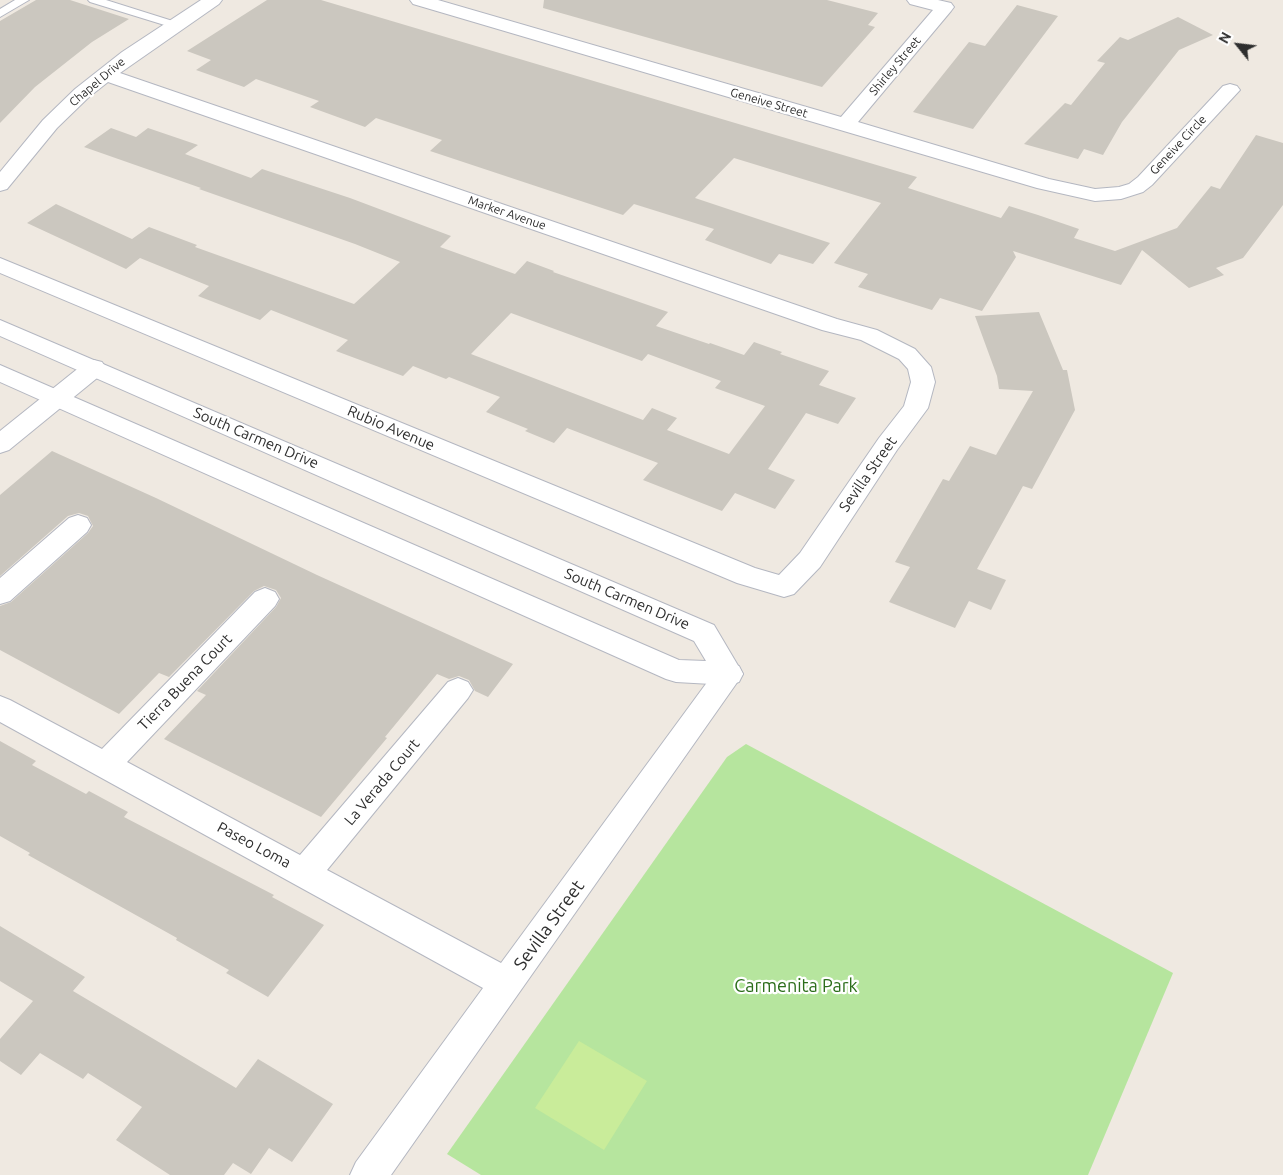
<!DOCTYPE html>
<html>
<head>
<meta charset="utf-8">
<style>
  body { margin:0 }
  #map { position:relative; width:1283px; height:1175px; overflow:hidden; background:#efe9e1; font-family:Ubuntu,sans-serif }
  canvas { display:block }
  .north { position:absolute; left:1213px; top:20px; width:50px; height:50px; -webkit-text-stroke:4px #fff; paint-order:stroke; rotate:299deg; font-size:14px; font-weight:700; line-height:20px; text-align:center; color:#2e2e2e }
  .north::after { content:''; display:block; margin:auto; width:18px; height:22px; background:#2e2e2e; clip-path:polygon(50% 0,100% 100%,50% 72%,0 100%) }
</style>
</head>
<body>
<div id="map">
<canvas width="1283" height="1175"></canvas>
<div class="north">N</div>
</div>
<script>
const ctx = document.querySelector('canvas').getContext('2d');
ctx.lineJoin = 'round';
function paint(path, color) { ctx.fillStyle = color; ctx.fill(path, 'evenodd'); }
const toPath = rows => new Path2D(rows.map(r => 'M' + r).join(''));
function strokePath(path, color, width, dash) { ctx.strokeStyle = color; ctx.lineWidth = width; ctx.lineCap = dash ? 'butt' : 'round'; ctx.setLineDash(dash || []); ctx.stroke(path); }
function write(font, color, halo, rows, align = 'center') {
  ctx.font = font + ' Ubuntu,sans-serif'; ctx.lineWidth = 4.5; ctx.setLineDash([]); ctx.textBaseline = 'middle'; ctx.strokeStyle = halo; ctx.fillStyle = color; for (const [text, x, y, turn = 0] of rows) {
    ctx.save(); ctx.translate(x, y); ctx.rotate((+turn || 0) * Math.PI / 180); ctx.textAlign = isNaN(turn) ? turn : align; if (halo) ctx.strokeText(text, 0, 0); ctx.fillText(text, 0, 0); ctx.restore();
  }
}
paint(toPath([
  [746,744,1173,973,1088,1175,481,1175,447,1154,727,757]
]), '#b6e59e');
paint(toPath([
  [579,1041,647,1081,604,1150,535,1108]
]), '#c9ec9a');
paint(toPath([
  [36,0,70,0,129,19,92,42,35,87,0,123,0,21],
  [267,0,321,0,917,177,908,188,1001,218,1009,206,1038,215,1079,229,1074,238,1115,251,1177,228,1211,186,1220,189,1256,135,1283,143,1283,205,1243,258,1216,268,1224,275,1189,288,1142,250,1121,285,1013,251,1016,257,982,311,940,298,932,310,858,287,868,274,834,263,881,203,734,158,695,198,830,243,813,264,779,254,771,264,705,240,714,229,634,204,623,215,430,151,442,140,376,118,365,127,310,107,319,101,256,79,244,87,196,70,211,60,187,51],
  [544,0,827,0,878,13,868,25,875,27,822,87,543,8],
  [1017,5,1058,16,973,129,913,112,969,42,985,46],
  [1178,17,1213,35,1179,50,1122,122,1103,155,1084,149,1078,159,1024,144,1065,103,1071,105,1105,63,1097,61,1120,37,1128,40],
  [111,128,136,137,148,128,198,145,185,154,251,178,262,169,350,198,451,236,440,247,515,274,527,261,554,271,553,272,668,312,656,326,709,344,710,343,744,355,754,342,782,352,780,354,829,371,819,385,856,398,838,424,806,413,768,469,795,480,775,509,735,493,722,511,643,480,658,463,567,428,554,443,525,431,528,429,486,412,500,397,449,377,446,379,413,366,403,376,336,351,348,340,271,310,260,320,198,296,209,286,140,258,126,269,27,223,56,204,132,239,149,227,197,245,195,247,354,304,400,262,355,244,199,189,201,188,84,147],
  [511,313,642,361,648,354,721,381,715,388,765,406,729,454,667,430,677,418,652,408,643,420,471,354],
  [1039,312,1063,370,1067,370,1075,410,1032,489,1023,486,977,569,1006,580,991,610,969,601,955,628,889,602,910,567,895,562,943,479,949,481,970,446,996,455,1033,391,999,389,997,376,975,316],
  [52,451,156,498,317,575,513,664,488,697,475,691,469,680,459,676,449,679,437,674,385,737,387,738,321,817,164,739,206,695,197,691,276,607,281,598,276,590,264,586,254,591,169,677,159,673,119,714,0,650,0,606,11,602,88,533,93,526,88,516,79,513,68,516,0,576,0,495],
  [0,741,36,761,32,765,86,794,89,791,128,812,124,817,274,895,272,897,324,925,268,997,226,973,229,970,176,940,177,938,28,855,30,853,0,836],
  [0,926,85,977,73,991,236,1088,258,1059,333,1104,292,1162,269,1148,251,1174,233,1163,224,1175,170,1175,116,1140,142,1107,88,1073,83,1079,40,1053,21,1075,0,1061,0,1039,33,1001,0,981]
]), '#cbc7bf');
const lane = toPath([
  [15,0,29,0,0,17,0,9,15,0],
  [88,0,106,0,179,23,181,25,175,28,171,27,90,2,88,0]
]);
const street = toPath([
  [201,0,222,0,219,4,120,73,837,319,877,330,915,349,931,367,935,382,928,408,897,450,820,567,794,594,784,597,737,583,0,273,0,258,755,568,779,575,800,553,879,438,904,406,911,382,908,369,899,359,861,340,822,330,108,82,89,97,57,128,7,189,0,191,0,172,43,120,75,89,122,52,201,0],
  [410,0,438,0,841,117,933,10,910,4,907,0,938,0,951,3,954,7,951,11,858,122,1049,179,1095,189,1119,187,1129,184,1138,177,1223,86,1230,84,1237,86,1240,90,1152,185,1143,192,1121,199,1095,201,1037,188,413,4,410,0],
  [94,360,102,362,106,368,102,374,9,450,0,453,0,431,86,362,94,360],
  [78,515,87,518,91,525,87,532,10,601,0,604,0,578,69,518,78,515],
  [265,588,275,592,279,599,275,606,127,762,300,855,448,682,458,678,468,682,473,690,468,698,327,870,501,963,719,666,729,663,739,666,743,674,391,1175,350,1175,356,1162,483,988,0,722,0,696,10,700,102,749,255,592,265,588]
]);
const secondary = toPath([
  [0,320,714,625,743,674,739,682,729,685,676,682,666,679,0,382,0,365,679,660,706,661,694,641,0,336,0,320]
]);
strokePath(lane, '#b4b7c1', 2);
strokePath(street, '#b4b7c1', 2);
strokePath(secondary, '#b4b7c1', 2);
paint(lane, '#fff');
paint(street, '#fff');
paint(secondary, '#fff');
write('12px', '#2e2e2e', '#fff', [
  ["Shirley Street",895,66,-50],
  ["Chapel Drive",97,82,-40],
  ["Geneive Street",769,103,16],
  ["Geneive Circle",1178,145,-47],
  ["Marker Avenue",507,213,19]
]);
write('15px', '#2e2e2e', '#fff', [
  ["Rubio Avenue",391,428,23],
  ["South Carmen Drive",256,438,23],
  ["Sevilla Street",868,474,-55],
  ["South Carmen Drive",627,599,23],
  ["Tierra Buena Court",185,682,-46],
  ["La Verada Court",382,782,-50],
  ["Paseo Loma",254,845,28]
]);
write('18px', '#2e2e2e', '#fff', [
  ["Sevilla Street",549,925,-54]
]);
write('18px', '#2c6e1b', '#fff', [
  ["Carmenita Park",796,986]
]);
</script>
</body>
</html>
